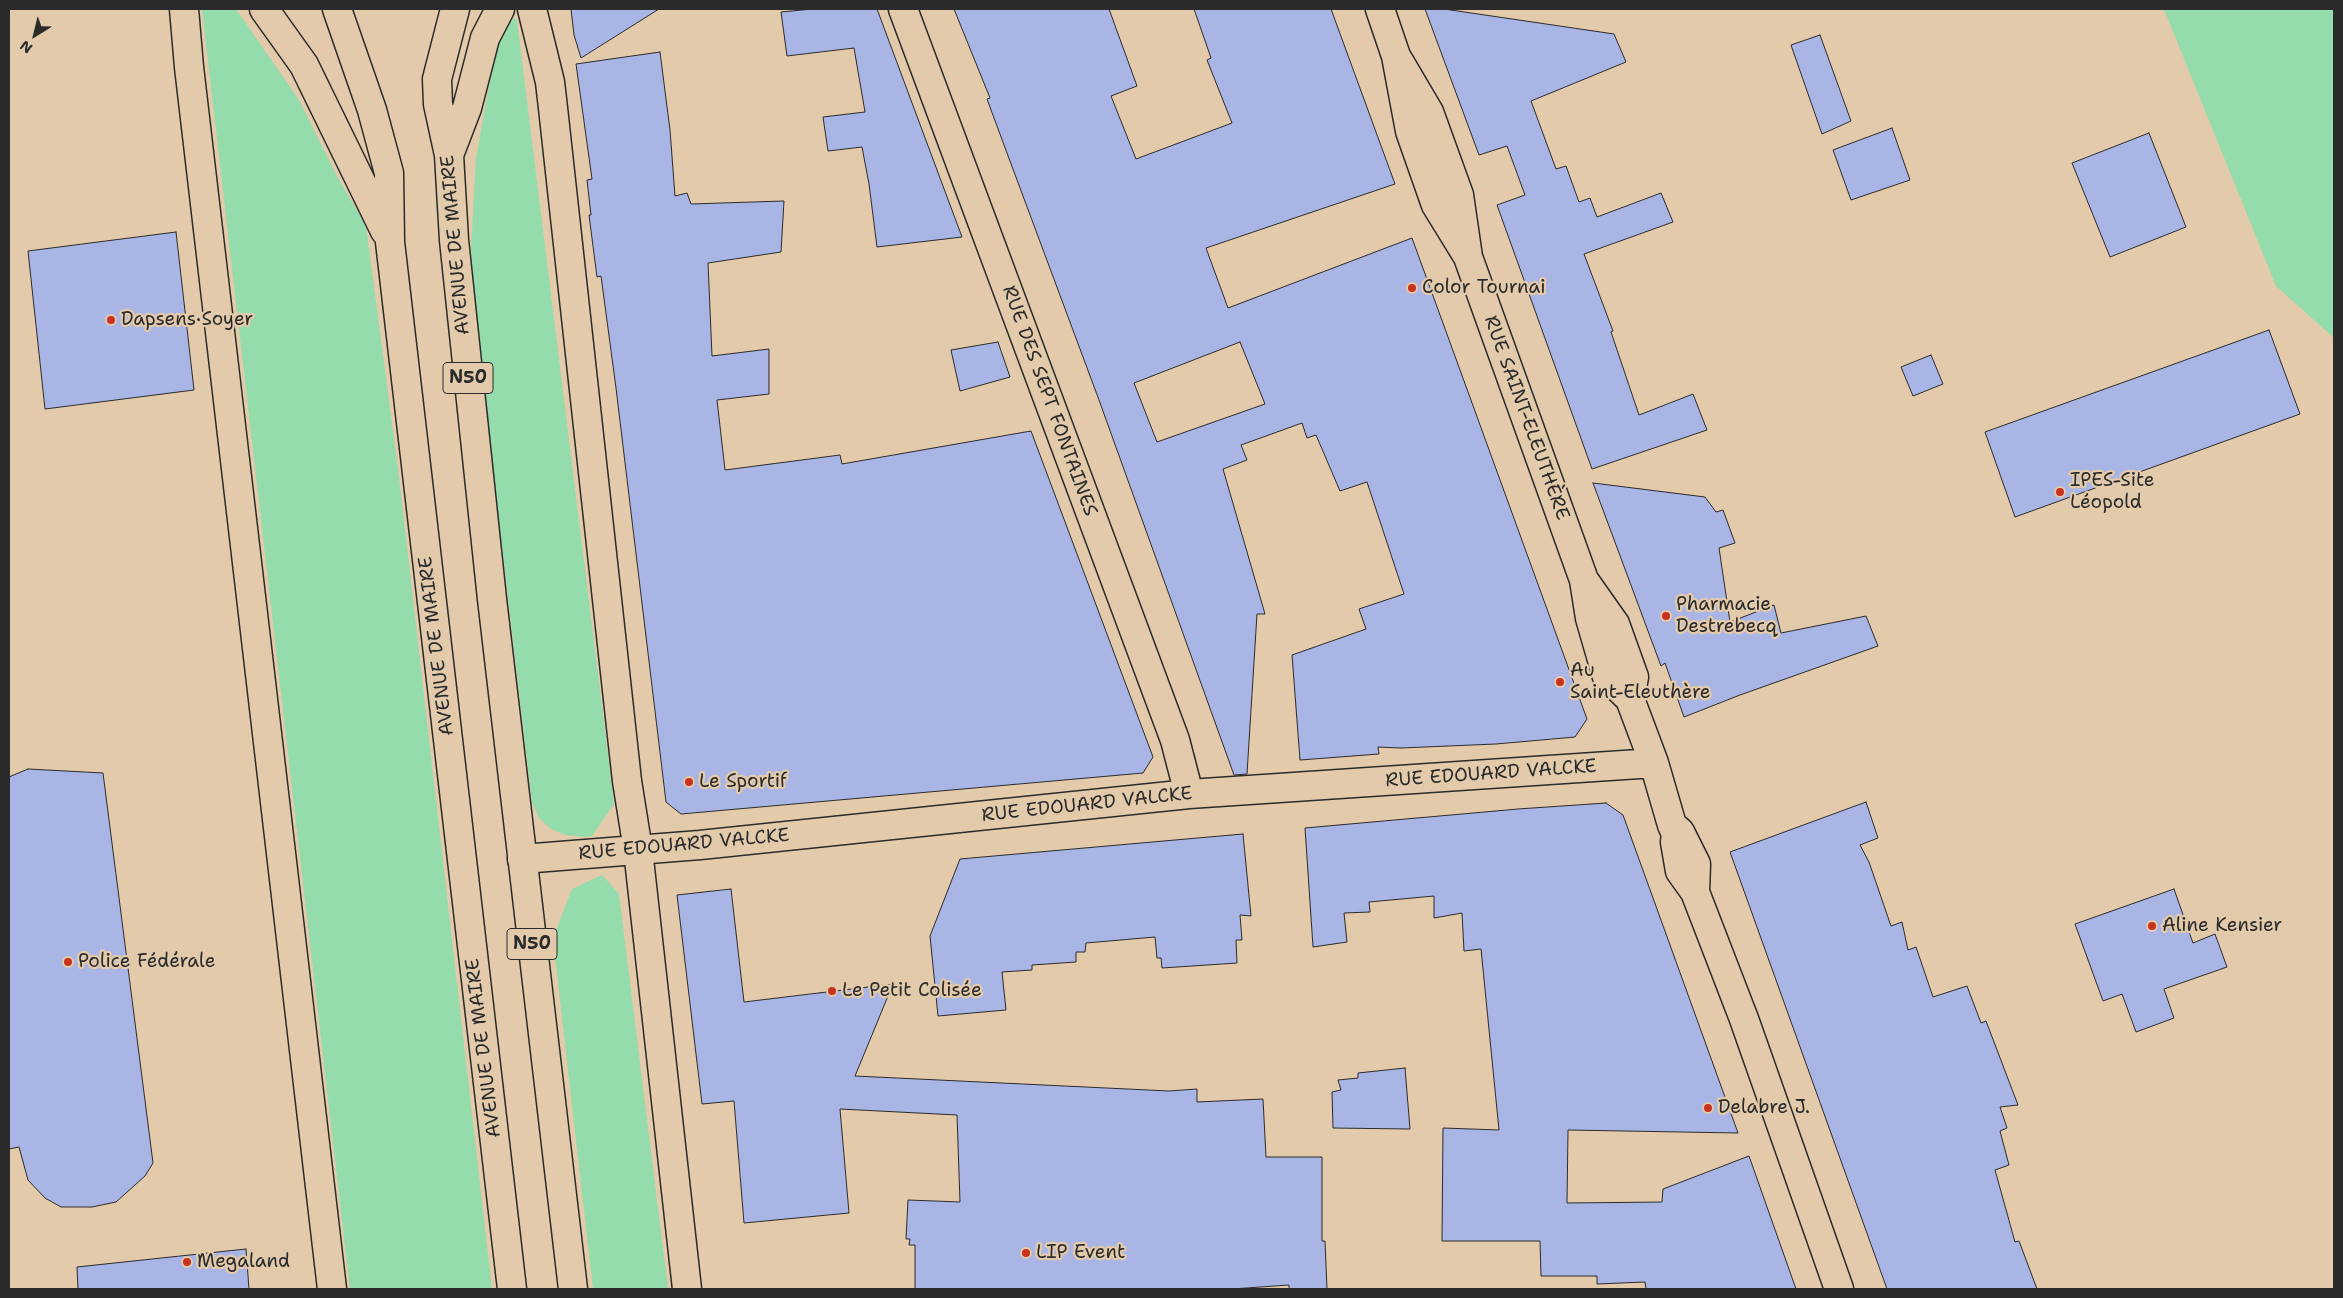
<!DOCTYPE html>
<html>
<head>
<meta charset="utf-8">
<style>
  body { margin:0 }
  #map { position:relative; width:2343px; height:1298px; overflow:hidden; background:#e2caab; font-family:"Shantell Sans",sans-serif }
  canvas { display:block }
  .frame { position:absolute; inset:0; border:10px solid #2b2b2b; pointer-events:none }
  .north { position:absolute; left:10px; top:10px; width:50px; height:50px; -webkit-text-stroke:4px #e2caab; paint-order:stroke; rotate:216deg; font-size:14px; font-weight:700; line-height:20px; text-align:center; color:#2b2b2b }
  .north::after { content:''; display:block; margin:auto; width:18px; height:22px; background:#2b2b2b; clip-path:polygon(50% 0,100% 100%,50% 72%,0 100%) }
</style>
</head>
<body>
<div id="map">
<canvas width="2343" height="1298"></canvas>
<div class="frame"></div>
<div class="north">N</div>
</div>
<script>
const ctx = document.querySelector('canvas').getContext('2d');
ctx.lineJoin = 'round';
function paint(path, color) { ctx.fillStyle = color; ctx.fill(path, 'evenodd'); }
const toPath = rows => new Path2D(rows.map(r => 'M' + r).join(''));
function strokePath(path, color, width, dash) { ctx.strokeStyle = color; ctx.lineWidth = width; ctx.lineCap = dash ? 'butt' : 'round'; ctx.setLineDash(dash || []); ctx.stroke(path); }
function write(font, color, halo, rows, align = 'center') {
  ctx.font = font + ' "Shantell Sans",sans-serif'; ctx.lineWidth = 4.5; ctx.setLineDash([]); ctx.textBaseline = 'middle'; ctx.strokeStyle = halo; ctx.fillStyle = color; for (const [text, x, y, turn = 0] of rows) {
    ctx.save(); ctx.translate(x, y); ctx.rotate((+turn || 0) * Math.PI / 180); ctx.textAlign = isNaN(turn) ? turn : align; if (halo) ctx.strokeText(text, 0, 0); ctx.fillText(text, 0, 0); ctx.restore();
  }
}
paint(toPath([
  [202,9,236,9,299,100,338,178,366,226,399,477,492,1289,350,1289],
  [2164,9,2334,9,2334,338,2276,286],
  [509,16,517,20,614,804,592,836,585,837,565,835,551,829,539,818,532,802,476,323,471,250,476,159,494,57,500,34],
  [602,875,619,894,668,1289,593,1289,553,938,572,889]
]), '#94dcab');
const building = toPath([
  [571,9,659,9,581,58,574,35,571,9],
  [813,9,877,9,962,237,877,247,869,184,862,147,828,151,823,117,865,112,854,48,787,56,781,12,813,9],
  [954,9,1109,9,1137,86,1111,96,1136,159,1232,123,1207,60,1211,58,1194,9,1331,9,1395,184,1206,248,1228,308,1412,238,1587,719,1575,737,1496,744,1401,748,1378,747,1379,754,1300,760,1292,655,1366,629,1359,609,1404,594,1367,482,1340,491,1316,435,1307,438,1302,423,1241,445,1247,460,1223,469,1265,614,1257,614,1247,774,1234,775,1099,400,1004,145,987,99,990,98,954,9],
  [1240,342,1265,404,1157,442,1134,383,1240,342],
  [1425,9,1444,9,1614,34,1626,62,1531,101,1556,169,1566,166,1579,202,1590,198,1597,217,1661,193,1673,222,1584,254,1613,331,1611,332,1639,415,1693,394,1707,430,1592,469,1497,205,1525,195,1507,146,1479,155,1425,9],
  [1820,35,1851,121,1822,134,1791,45,1820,35],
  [660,52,670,130,675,196,687,193,691,204,784,201,781,252,708,263,712,356,769,349,769,394,717,400,725,470,840,455,842,464,1031,431,1153,757,1143,773,681,814,666,802,616,388,601,276,597,277,589,215,591,215,587,180,592,179,576,64,660,52],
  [1892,128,1910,180,1851,200,1833,150,1892,128],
  [2149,133,2186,227,2110,257,2072,163,2149,133],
  [176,232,194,390,45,409,28,251,176,232],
  [2269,330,2300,414,2015,517,1985,432,2269,330],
  [998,342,1010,377,960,391,951,350,998,342],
  [1931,355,1943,384,1913,396,1901,367,1931,355],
  [1593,483,1705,497,1716,512,1723,510,1735,543,1719,548,1730,622,1774,605,1781,633,1866,616,1878,646,1740,695,1684,717,1665,663,1661,666,1593,483],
  [28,769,103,773,153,1163,145,1176,116,1202,92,1207,61,1207,45,1198,28,1180,19,1147,9,1149,9,777,28,769],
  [1866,802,1878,838,1860,845,1869,862,1891,926,1902,922,1908,950,1916,947,1933,997,1967,986,1981,1023,1986,1021,2018,1105,2000,1107,2007,1128,2000,1131,2009,1165,1995,1170,2015,1242,2019,1241,2037,1289,1887,1289,1730,852,1866,802],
  [1606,803,1623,815,1738,1133,1568,1130,1567,1203,1662,1202,1663,1189,1749,1156,1796,1289,1646,1289,1645,1282,1597,1284,1597,1276,1541,1276,1540,1241,1442,1241,1443,1128,1499,1130,1481,949,1464,951,1462,913,1434,918,1434,896,1369,902,1370,912,1344,913,1347,942,1313,947,1305,828,1518,809,1606,803],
  [1243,834,1251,916,1240,915,1242,940,1236,940,1237,963,1162,968,1161,958,1157,958,1155,937,1086,943,1085,952,1076,952,1076,962,1032,965,1032,970,1002,972,1006,1010,938,1016,930,936,960,859,1243,834],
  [731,889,744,1002,893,984,855,1076,1169,1091,1197,1089,1197,1102,1263,1099,1266,1157,1322,1157,1322,1241,1325,1241,1327,1289,1289,1289,1289,1285,1232,1289,915,1289,915,1245,909,1245,910,1239,906,1239,908,1200,960,1202,957,1115,840,1109,849,1213,744,1223,734,1101,702,1104,677,895,731,889],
  [2174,889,2193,943,2215,934,2227,967,2164,989,2174,1018,2136,1032,2122,994,2103,1001,2075,924,2174,889],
  [1405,1068,1410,1129,1333,1128,1332,1092,1341,1090,1338,1080,1358,1078,1358,1073,1405,1068],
  [246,1249,249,1289,78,1289,77,1267,246,1249]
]);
paint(building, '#a9b5e5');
strokePath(building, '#2b2b2b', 1);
const minor = toPath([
  [184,9,189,67,332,1289],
  [532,9,550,82,553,108,627,781,638,850,687,1289],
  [903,9,1175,740,1189,794],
  [1380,9,1396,56,1410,131,1436,205,1468,257,1459,195,1429,112,1396,56],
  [1468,257,1584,580,1590,618,1607,677,1630,699,1634,677,1615,624,1584,580],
  [1630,699,1654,763,1672,825],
  [1672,825,1680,832,1696,864,1695,892,1680,871,1675,842,1676,834,1672,825],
  [522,859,700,845,1189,794,1654,763],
  [1695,892,1744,1019,1839,1289]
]);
const major = toPath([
  [264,9,304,65,385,231],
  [337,9,372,110,389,173,390,242,512,1289],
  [455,9,437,79,438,104,449,155,454,240,492,599,573,1289],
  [449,155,467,108,485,38,500,9]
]);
strokePath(minor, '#2b2b2b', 31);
strokePath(major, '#2b2b2b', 31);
strokePath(minor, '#e2caab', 28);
strokePath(major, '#e2caab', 28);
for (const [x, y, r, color] of [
  [1412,288,5,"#c8321e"],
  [111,320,5,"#c8321e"],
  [2060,492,5,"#c8321e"],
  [1666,616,5,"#c8321e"],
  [1560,682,5,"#c8321e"],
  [689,782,5,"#c8321e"],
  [2152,926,5,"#c8321e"],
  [68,962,5,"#c8321e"],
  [832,991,5,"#c8321e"],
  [1708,1108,5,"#c8321e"],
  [1026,1253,5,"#c8321e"],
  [187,1262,5,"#c8321e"]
]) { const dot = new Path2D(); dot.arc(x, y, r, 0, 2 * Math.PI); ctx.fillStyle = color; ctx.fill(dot); strokePath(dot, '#e2caab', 2); }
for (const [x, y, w] of [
  [468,378,50],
  [532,944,50]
]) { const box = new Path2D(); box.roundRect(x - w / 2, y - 15.5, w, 31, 4); ctx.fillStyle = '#e2caab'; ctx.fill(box); strokePath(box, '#2b2b2b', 1); }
write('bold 18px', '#2b2b2b', null, [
  ["N50",468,378],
  ["N50",532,944]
]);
write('19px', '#2b2b2b', '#e2caab', [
  ["AVENUE DE MAIRE",456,245,-95],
  ["RUE DES SEPT FONTAINES",1049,401,70],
  ["RUE SAINT-ELEUTHÈRE",1526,418,70],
  ["AVENUE DE MAIRE",437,646,-97],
  ["RUE EDOUARD VALCKE",1491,774,-4],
  ["RUE EDOUARD VALCKE",1087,805,-6],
  ["RUE EDOUARD VALCKE",684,845,-5],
  ["AVENUE DE MAIRE",484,1048,-97]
]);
write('19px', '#2b2b2b', '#e2caab', [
  ["Color Tournai",1422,288],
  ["Dapsens·Soyer",121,320],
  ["IPES-Site",2070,481],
  ["Léopold",2070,503],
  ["Pharmacie",1676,605],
  ["Destrebecq",1676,627],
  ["Au",1570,671],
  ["Saint-Eleuthère",1570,693],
  ["Le Sportif",699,782],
  ["Aline Kensier",2162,926],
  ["Police Fédérale",78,962],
  ["Le Petit Colisée",842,991],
  ["Delabre J.",1718,1108],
  ["LIP Event",1036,1253],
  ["Megaland",197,1262]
], 'left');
</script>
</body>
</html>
